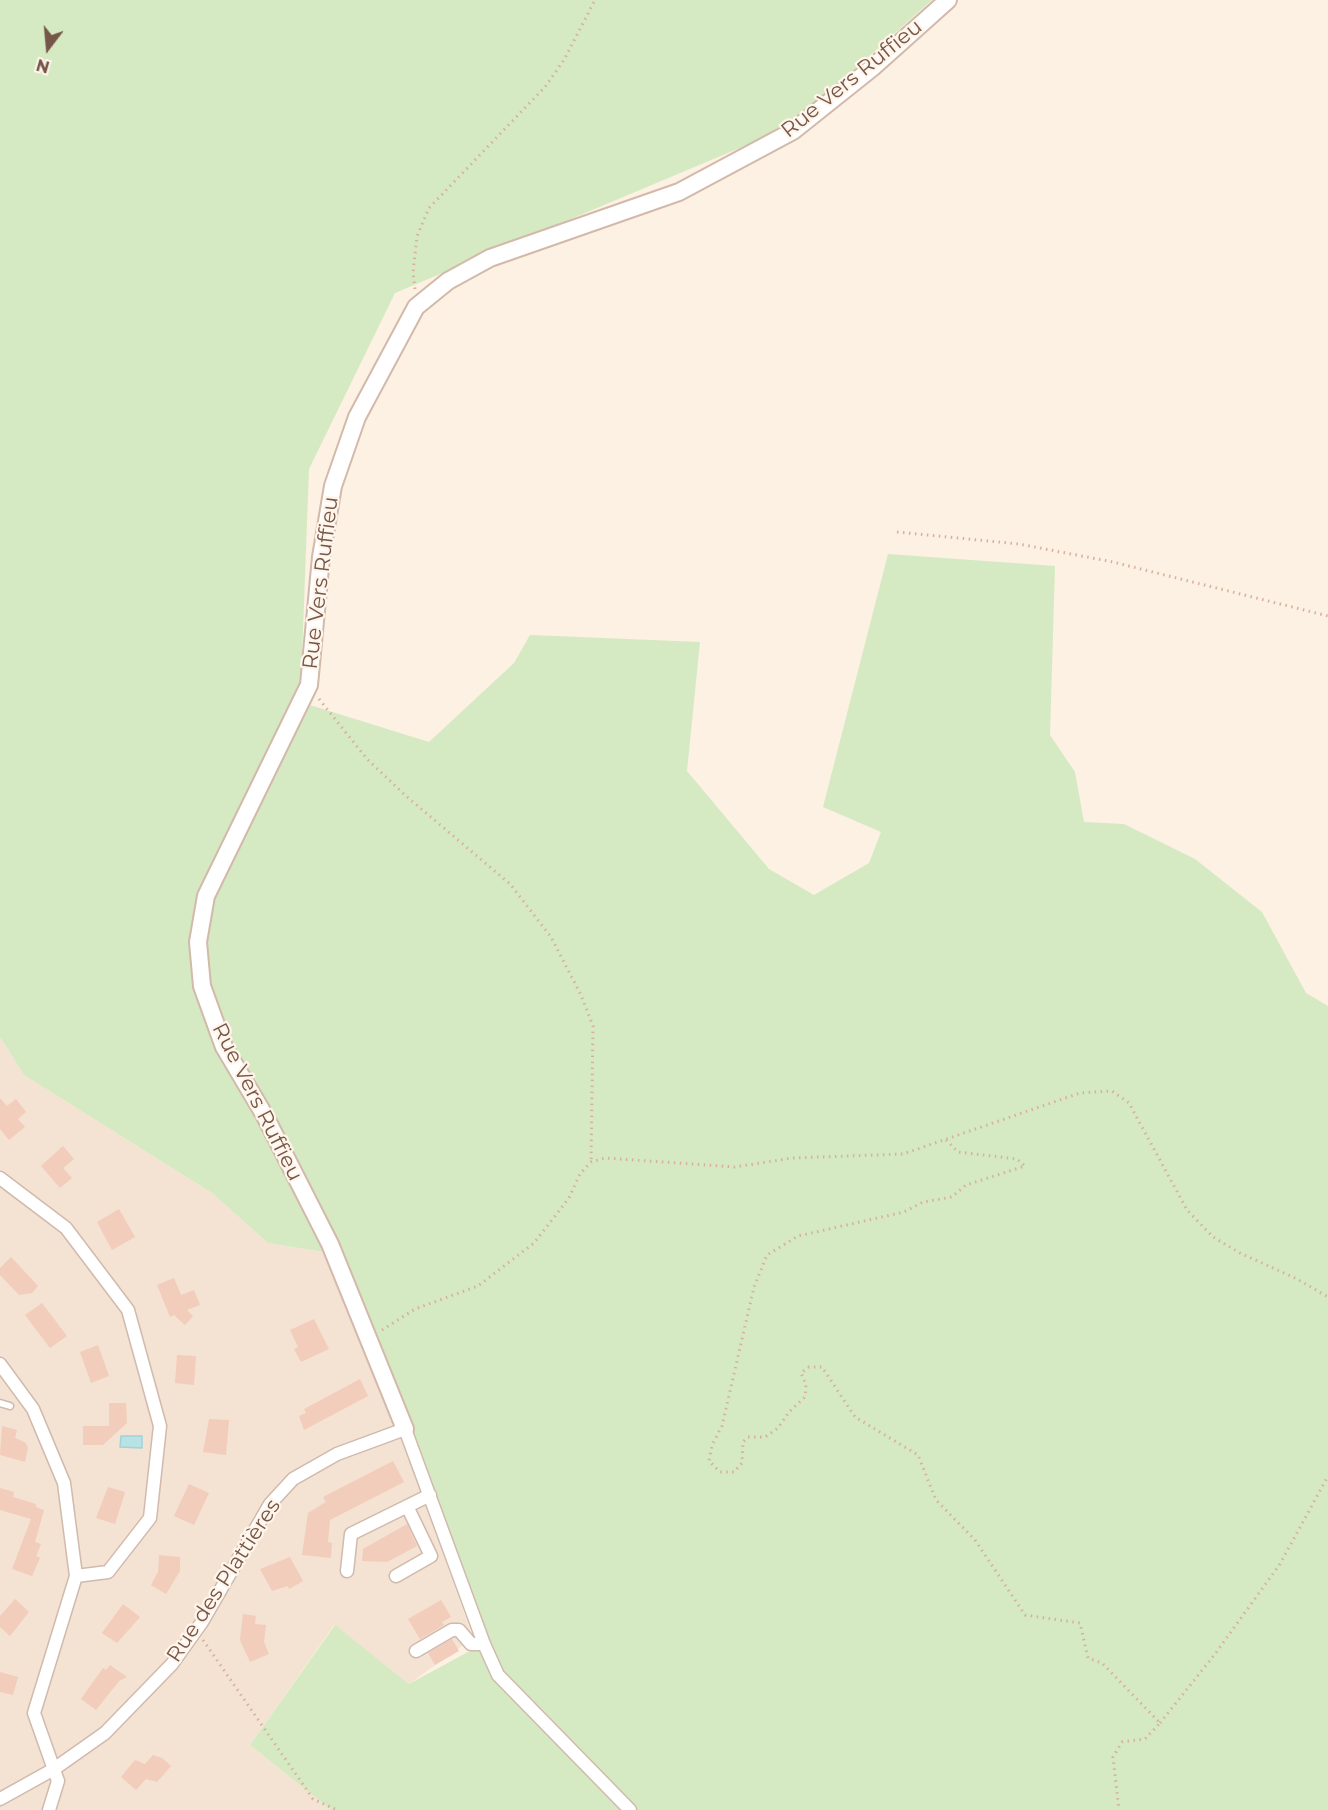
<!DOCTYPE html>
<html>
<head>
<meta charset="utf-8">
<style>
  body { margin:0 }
  #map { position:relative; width:1328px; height:1810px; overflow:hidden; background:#fcf1e3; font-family:Montserrat,sans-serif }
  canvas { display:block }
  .north { position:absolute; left:18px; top:18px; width:60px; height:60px; -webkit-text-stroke:4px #fff5ea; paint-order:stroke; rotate:196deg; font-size:16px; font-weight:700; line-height:24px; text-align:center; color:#755649 }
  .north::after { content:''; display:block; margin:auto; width:21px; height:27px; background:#755649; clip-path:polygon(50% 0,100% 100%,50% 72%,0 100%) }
</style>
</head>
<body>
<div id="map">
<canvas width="1328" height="1810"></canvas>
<div class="north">N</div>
</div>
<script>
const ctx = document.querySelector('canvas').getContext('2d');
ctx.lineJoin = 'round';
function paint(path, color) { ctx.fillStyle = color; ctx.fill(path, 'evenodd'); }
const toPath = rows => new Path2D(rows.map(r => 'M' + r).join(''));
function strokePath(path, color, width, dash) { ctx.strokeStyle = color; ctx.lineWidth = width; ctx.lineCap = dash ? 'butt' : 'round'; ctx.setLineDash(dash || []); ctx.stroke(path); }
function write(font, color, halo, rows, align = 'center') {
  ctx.font = font + ' Montserrat,sans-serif'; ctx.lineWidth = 4.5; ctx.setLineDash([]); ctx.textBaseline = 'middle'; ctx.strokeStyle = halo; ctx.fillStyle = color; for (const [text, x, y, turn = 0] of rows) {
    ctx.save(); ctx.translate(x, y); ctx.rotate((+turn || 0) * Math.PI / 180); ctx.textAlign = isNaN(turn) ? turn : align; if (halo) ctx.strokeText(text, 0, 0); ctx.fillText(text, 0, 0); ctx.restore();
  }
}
paint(toPath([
  [0,1037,24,1075,212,1193,268,1243,335,1254,473,1638,409,1684,334,1625,250,1745,331,1810,0,1810]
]), '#f4e2d2');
paint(toPath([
  [0,0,932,0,820,100,761,139,395,293,309,469,301,683,248,823,310,705,429,742,514,663,530,635,700,642,687,771,769,869,814,895,869,863,881,832,823,807,888,554,1055,566,1050,735,1075,772,1084,822,1124,824,1195,859,1262,912,1306,993,1328,1006,1328,1810,331,1810,250,1745,335,1625,409,1684,477,1647,487,1650,336,1254,268,1243,212,1193,24,1075,0,1037]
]), '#d5eac2');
const water = toPath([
  [121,1436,142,1436,142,1448,120,1447,121,1436]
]);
paint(water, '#b8e2e6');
strokePath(water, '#9ed3d8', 1.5);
paint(toPath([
  [0,1098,7,1106,16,1099,26,1112,18,1119,25,1127,9,1140,0,1129],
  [63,1146,74,1159,63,1168,72,1178,60,1188,41,1166],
  [119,1209,135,1237,112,1250,97,1222],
  [11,1257,38,1286,32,1293,19,1295,0,1275,0,1268],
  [174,1278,181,1295,194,1290,200,1305,187,1310,193,1316,185,1325,174,1315,170,1317,157,1285],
  [42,1303,67,1336,50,1348,25,1315],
  [314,1319,329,1349,301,1362,294,1349,298,1347,290,1330],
  [98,1345,109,1376,91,1383,80,1352],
  [177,1355,196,1356,194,1385,175,1383],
  [360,1379,368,1396,304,1430,299,1416,306,1413,304,1409],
  [109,1403,126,1403,127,1423,103,1445,83,1445,83,1426,109,1426],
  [209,1419,229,1420,226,1455,203,1452],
  [2,1426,17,1430,15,1438,26,1443,28,1448,25,1462,0,1455],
  [393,1461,404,1482,330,1520,328,1542,332,1543,331,1558,302,1555,308,1513,326,1502,323,1497],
  [189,1484,209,1493,194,1525,174,1516],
  [108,1487,125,1492,115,1524,96,1518],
  [0,1488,14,1492,13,1497,36,1504,36,1507,44,1510,35,1542,41,1544,36,1556,40,1558,32,1576,12,1569,31,1519,0,1510],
  [407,1524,417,1546,387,1562,362,1561,363,1549],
  [159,1555,180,1557,180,1571,166,1594,151,1585,158,1572],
  [290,1557,303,1581,289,1589,288,1586,272,1591,260,1569],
  [15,1599,29,1612,10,1636,0,1627,0,1616],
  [441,1600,451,1617,442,1622,444,1625,420,1639,408,1619],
  [123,1604,140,1617,117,1643,102,1633],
  [243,1614,256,1616,255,1624,266,1625,264,1642,269,1654,250,1662,240,1640],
  [452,1639,459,1651,435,1665,428,1653],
  [110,1665,127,1677,119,1681,96,1710,81,1699,103,1668,106,1670],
  [0,1672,18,1677,13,1695,0,1692],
  [153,1755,162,1758,171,1766,157,1782,146,1779,136,1790,121,1777,135,1760,145,1764]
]), '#f2cdbb');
const lane = toPath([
  [0,1403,10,1406]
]);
const street = toPath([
  [0,1178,66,1228,128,1310,160,1426,150,1518,108,1572,76,1576],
  [0,1364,33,1409,64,1483,76,1576,34,1713,58,1781,49,1810],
  [347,1571,351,1534,430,1495],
  [396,1576,431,1556,407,1506],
  [416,1651,452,1630,459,1630,471,1644,484,1644],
  [0,1799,54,1769,105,1733,172,1664,202,1622,270,1504,293,1479,337,1454,405,1429,484,1644,498,1675,630,1810]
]);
const secondary = toPath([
  [405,1429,330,1244,265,1116,224,1047,202,986,198,942,206,896,309,685,321,557,333,486,357,417,416,307,448,281,490,258,679,192,793,131,872,68,948,0]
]);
strokePath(lane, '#d0baad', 9);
strokePath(street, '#d0baad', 15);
strokePath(secondary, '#d3b9aa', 20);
strokePath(toPath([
  [415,289,413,273,417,236,429,208,545,87,564,60,595,0],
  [897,532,1019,544,1113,562,1328,616],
  [319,699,367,759,406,796,510,884,551,937,581,995,593,1026,591,1162],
  [946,1140,958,1152,1017,1159,1025,1166,966,1185,952,1197,923,1202,904,1212,798,1236,767,1255,754,1287,722,1426,712,1445,709,1461,720,1472,734,1472,742,1463,743,1442,748,1437,765,1437,778,1428,789,1412,805,1397,806,1385,801,1373,809,1367,822,1367,855,1417,918,1455,936,1500,975,1540,1025,1615,1080,1623,1088,1658,1102,1663,1160,1723,1145,1739,1122,1742,1113,1757,1119,1810],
  [382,1330,415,1309,478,1286,534,1243,569,1198,580,1174,591,1162,605,1158,735,1167,792,1158,903,1154,1080,1093,1112,1091,1129,1103,1187,1210,1213,1237,1240,1253,1297,1279,1328,1297],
  [203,1640,313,1799,337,1810],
  [1160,1723,1215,1654,1280,1564,1328,1476]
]), '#d7b09e', 3, [1.5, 4.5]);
strokePath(lane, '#fff', 6);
strokePath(street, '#fff', 12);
strokePath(secondary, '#fff', 16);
write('21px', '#755649', '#fff5ea', [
  ["Rue Vers Ruffieu",852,79,-39],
  ["Rue Vers Ruffieu",321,583,-83],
  ["Rue Vers Ruffieu",257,1102,63],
  ["Rue des Plattières",224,1581,-57]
]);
</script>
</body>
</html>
